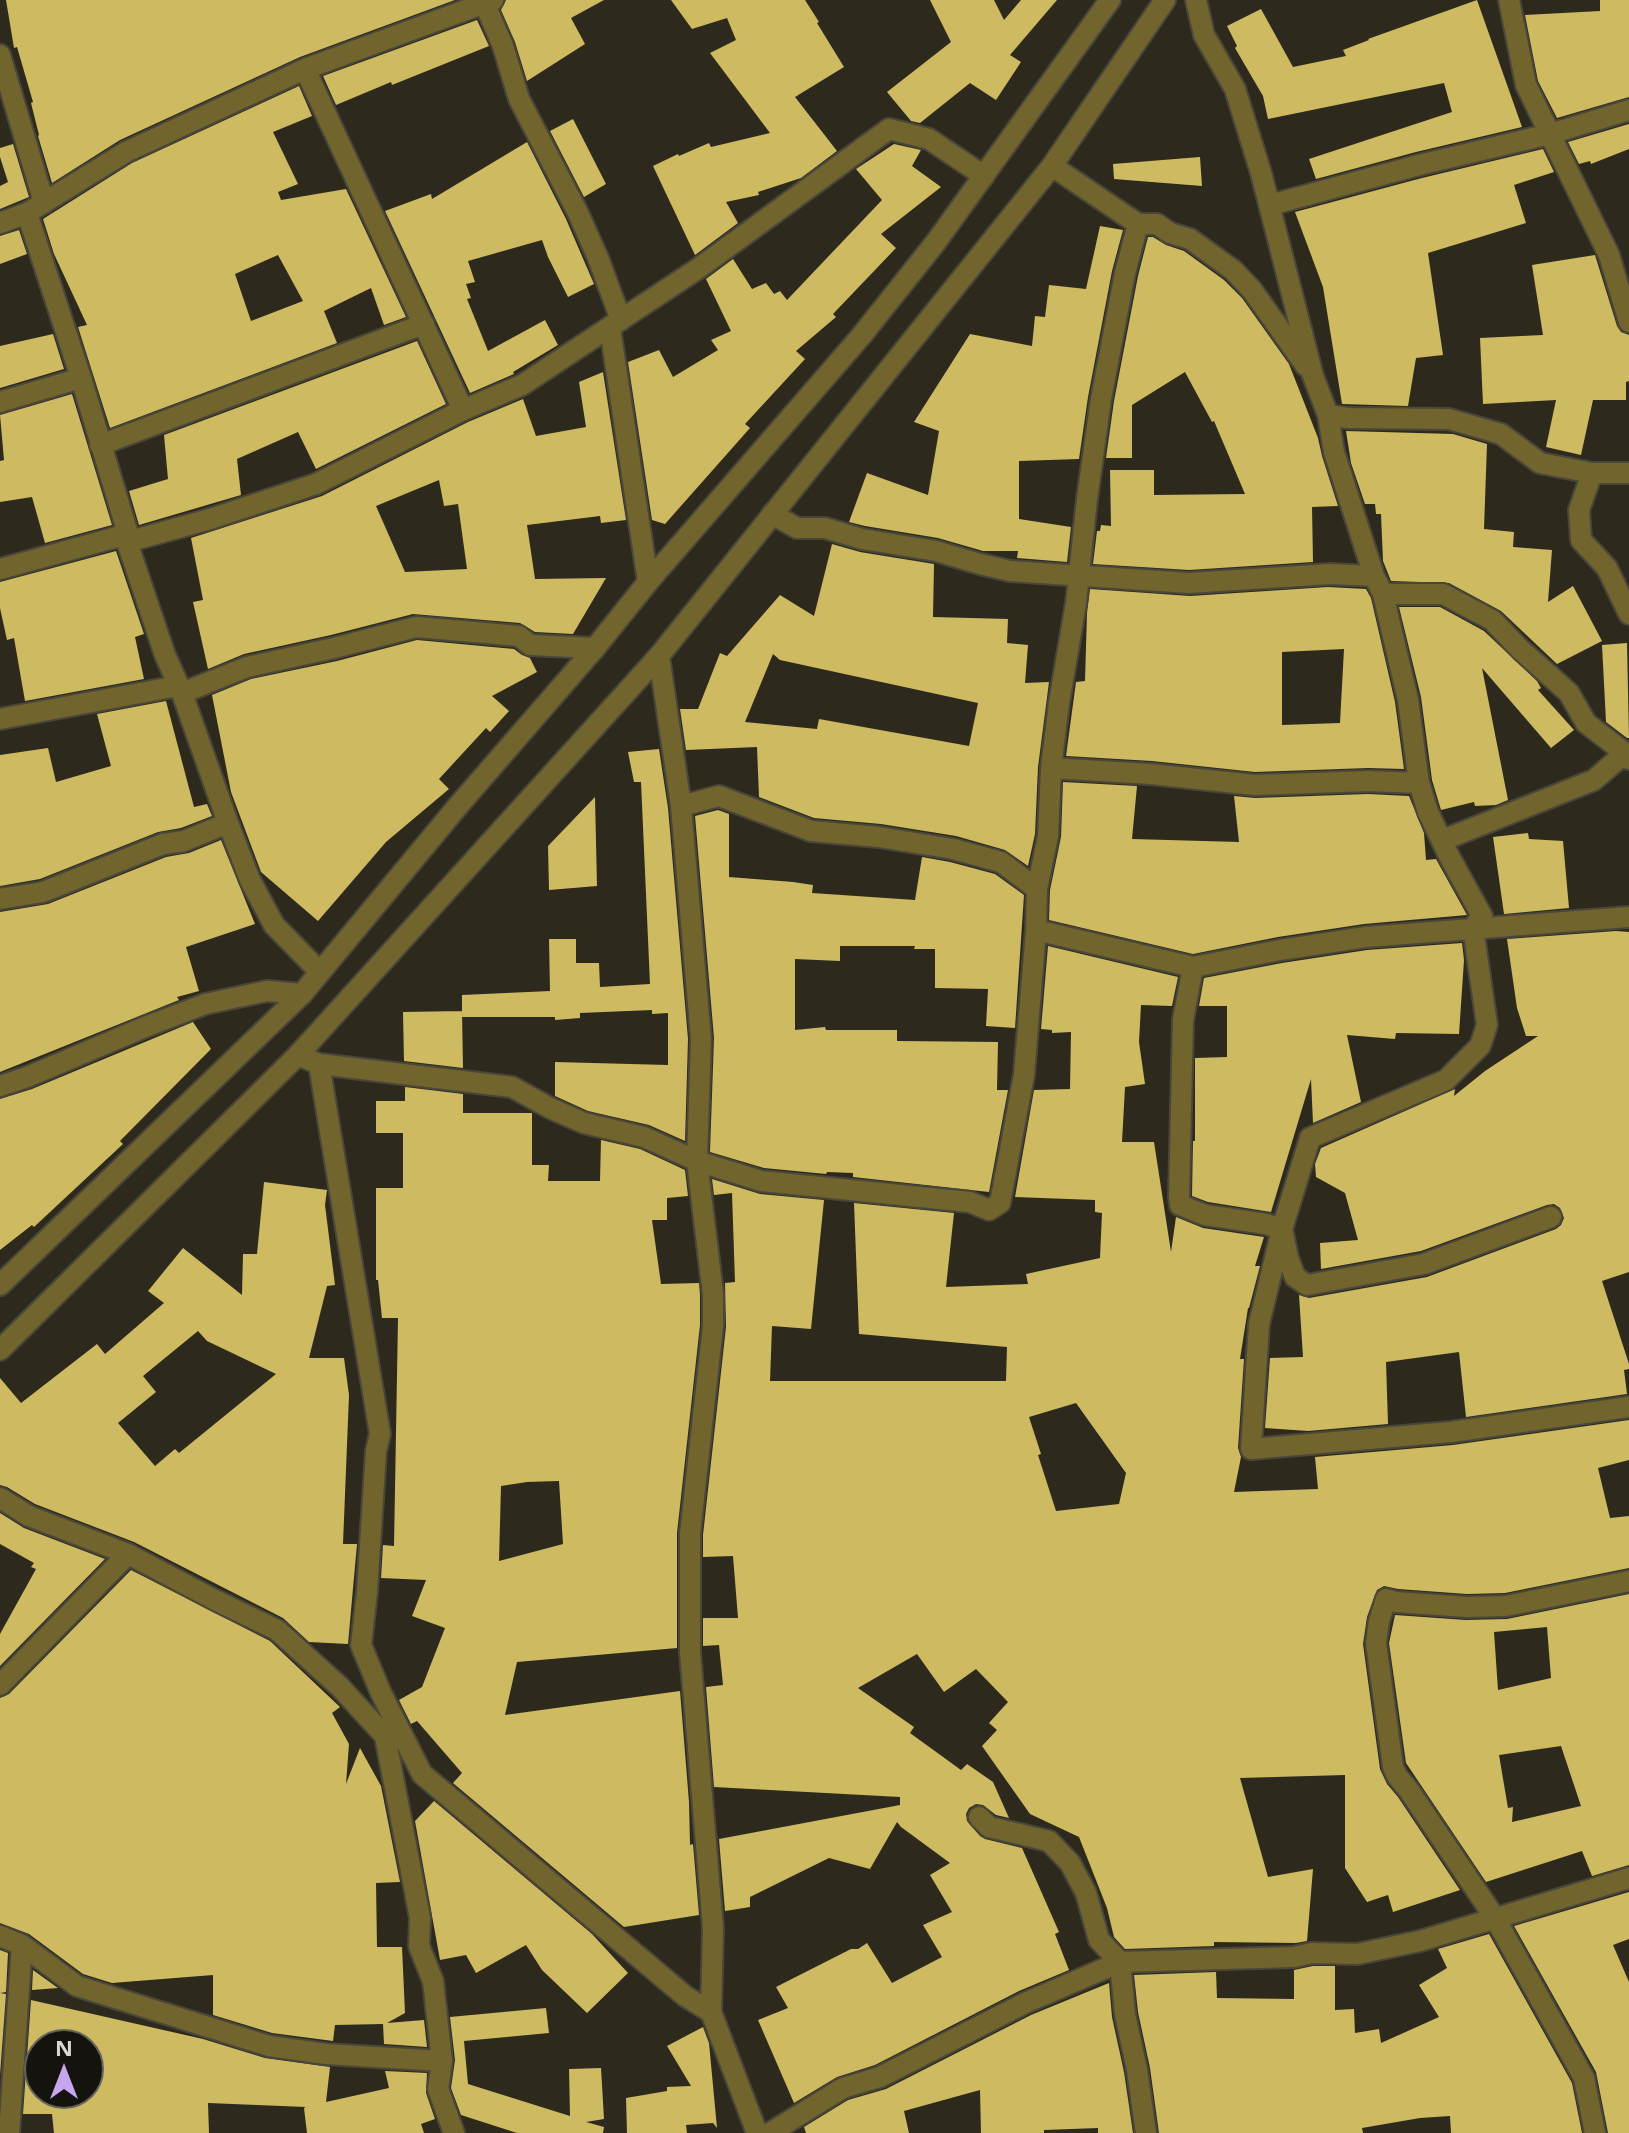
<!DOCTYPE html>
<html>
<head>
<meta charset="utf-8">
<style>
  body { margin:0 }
  #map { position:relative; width:1629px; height:2133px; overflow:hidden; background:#2d2a1d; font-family:"Noto Sans",sans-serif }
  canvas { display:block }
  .north { position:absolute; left:24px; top:2029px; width:80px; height:80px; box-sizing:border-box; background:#14130d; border:2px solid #63625b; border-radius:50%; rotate:0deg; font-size:22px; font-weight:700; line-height:32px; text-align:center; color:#dad8d0 }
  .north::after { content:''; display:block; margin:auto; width:28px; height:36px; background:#c7a6ef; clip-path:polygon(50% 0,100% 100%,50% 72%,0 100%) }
</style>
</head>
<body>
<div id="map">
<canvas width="1629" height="2133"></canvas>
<div class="north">N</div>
</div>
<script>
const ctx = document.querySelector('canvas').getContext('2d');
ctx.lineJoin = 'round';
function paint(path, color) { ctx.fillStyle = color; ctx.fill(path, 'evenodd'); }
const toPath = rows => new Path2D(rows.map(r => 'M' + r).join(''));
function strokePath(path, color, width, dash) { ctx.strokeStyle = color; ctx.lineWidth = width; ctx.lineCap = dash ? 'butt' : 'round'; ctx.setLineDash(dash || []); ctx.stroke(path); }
paint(toPath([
  [6,0,455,0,300,57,120,140,52,183,38,136,39,135,31,103,33,102,17,47,14,48],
  [506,0,604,0,571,18,585,44,527,81,515,42,501,10],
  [671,0,805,0,819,22,817,23,844,67,795,97,837,151,801,178,758,192,759,195,726,202,738,223,695,255,653,166,678,154,679,156,709,143,711,147,770,133,710,53,736,40,727,18,692,29],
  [930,0,994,0,1004,20,1021,0,1057,0,1010,55,1021,62,996,100,970,83,920,123,911,121,887,92,951,42],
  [1477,0,1522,127,1416,152,1316,179,1309,159,1452,112,1444,83,1268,119,1263,96,1235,48,1237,46,1227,26,1261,9,1293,67,1346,56,1343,50,1369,40,1368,39],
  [1600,0,1629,0,1629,97,1557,118,1538,81,1525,15,1600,11],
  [477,20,489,46,392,85,391,82,336,105,323,76],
  [299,86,312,116,273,132,298,184,278,192,281,200,346,189,406,317,384,325,371,288,324,311,337,343,110,428,78,327,87,325,54,254,43,219,132,163],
  [278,255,303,301,251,321,235,274],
  [573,119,606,184,584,197,550,131],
  [1629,124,1629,149,1591,164,1590,161,1579,164,1568,142],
  [527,142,566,219,594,284,568,297,548,257,542,240,468,261,475,282,466,284,471,298,467,299,488,351,545,320,558,345,513,372,514,374,470,393,385,211,431,194,432,199],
  [13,144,29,197,0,209,0,186,8,182,0,157,0,148],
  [894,144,921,150,912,166,941,187,881,234,896,248,833,314,836,317,796,351,805,359,745,424,750,428,665,524,652,520,628,362,659,350,673,377,718,350,711,340,731,331,706,279,733,259,752,289,766,283,774,294,780,291,787,300,882,200,856,169],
  [1543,149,1554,172,1514,185,1526,223,1428,253,1443,355,1416,358,1408,406,1342,404,1323,287,1295,212,1422,178],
  [1200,157,1202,186,1114,179,1113,164],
  [1100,226,1123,230,1112,271,1088,397,1079,459,1019,461,1019,519,1071,527,1067,562,1017,558,1018,551,983,551,938,538,865,526,849,522,867,473,928,495,939,431,914,422,970,334,1032,346,1035,316,1045,317,1049,285,1086,289],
  [19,230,27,254,0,264,0,236],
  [1148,237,1153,237,1166,245,1184,251,1224,280,1242,298,1289,364,1318,438,1322,456,1338,506,1312,507,1313,562,1189,570,1093,564,1097,531,1100,531,1101,525,1111,526,1110,470,1154,470,1154,495,1245,494,1214,421,1212,422,1185,372,1132,405,1132,458,1106,458,1114,401,1138,276],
  [1595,255,1617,326,1621,332,1629,335,1629,381,1626,382,1626,400,1593,400,1581,455,1546,447,1556,400,1483,404,1480,338,1543,335,1532,265],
  [53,334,64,369,0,388,0,346],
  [417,341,446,404,316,469,298,432,237,459,241,495,139,525,129,491,168,479,164,435],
  [603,372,626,520,601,523,600,516,527,525,535,579,606,578,573,634,535,632,520,623,413,614,331,635,244,654,208,669,193,602,203,600,191,538,322,496,468,422,523,399,536,436,586,427,579,382],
  [439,480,444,506,458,504,467,569,405,572,376,506],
  [72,394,112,525,45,543,32,497,0,502,0,461,4,460,0,415],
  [1346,431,1453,434,1487,444,1484,529,1514,532,1513,547,1552,550,1548,602,1573,586,1602,641,1557,664,1501,611,1449,583,1391,581,1383,561,1381,514,1376,514,1375,504,1365,504,1351,463],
  [832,544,860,552,934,564,933,617,1008,619,1007,643,1028,645,1025,683,1049,682,1038,767,1035,834,1028,866,1005,850,956,836,881,824,814,818,759,797,757,747,686,750,680,709,698,709,720,653,727,656,780,595,814,616],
  [773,654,780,660,978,703,969,746,819,719,817,729,745,722],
  [116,551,144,634,135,637,144,679,25,701,14,638,7,640,0,608,0,582],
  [1328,587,1366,589,1371,598,1395,702,1404,769,1368,768,1255,772,1152,761,1066,756,1076,682,1085,681,1087,613,1090,589,1190,596],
  [1344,649,1340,723,1282,725,1282,652],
  [1399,607,1440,607,1484,631,1537,681,1541,688,1538,690,1574,730,1551,748,1482,668,1508,800,1496,805,1475,806,1474,802,1441,810,1432,780,1421,697],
  [417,640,514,649,522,655,530,658,537,672,492,696,509,711,490,732,486,728,439,779,449,789,386,842,318,921,261,872,231,792,212,695,251,679,337,661],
  [1627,643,1629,738,1627,738,1606,722,1602,645],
  [166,701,194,807,207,804,212,816,181,828,158,832,40,879,0,886,0,755,48,748,56,782,111,766,97,714],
  [659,749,668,808,688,1039,685,1141,649,1125,588,1111,555,1096,555,1062,668,1065,668,1013,652,1014,652,1010,580,1013,580,1018,555,1020,555,1017,462,1017,462,995,550,991,549,939,576,939,576,963,599,963,600,987,650,984,641,782,634,782,628,752],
  [1063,782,1137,786,1132,839,1239,842,1234,796,1255,798,1368,794,1409,796,1424,833,1426,860,1436,859,1467,915,1364,924,1278,937,1193,954,1049,920,1050,890,1061,837],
  [595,797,597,886,549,890,548,846],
  [718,810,729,814,729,877,793,882,813,885,812,893,915,900,922,857,950,862,995,874,1024,895,1015,1028,986,1026,988,989,935,988,935,949,914,949,915,946,840,946,840,961,795,959,795,1030,825,1027,826,1030,897,1030,897,1041,998,1042,997,1090,1008,1090,989,1192,853,1177,853,1173,827,1172,826,1174,764,1168,710,1152,714,1038,695,816],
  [1528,833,1529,839,1563,841,1569,908,1504,914,1493,837],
  [221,840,255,924,186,947,199,991,177,997,179,1000,0,1072,0,912,48,904,166,857,189,853],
  [1616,931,1629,932,1629,1272,1602,1281,1629,1364,1629,1369,1624,1370,1627,1394,1466,1417,1459,1352,1386,1362,1388,1424,1308,1431,1265,1428,1270,1358,1303,1357,1299,1295,1309,1298,1427,1277,1556,1229,1561,1225,1564,1218,1560,1208,1554,1204,1547,1205,1421,1251,1321,1269,1320,1243,1358,1240,1345,1193,1316,1177,1315,1164,1321,1148,1455,1089,1454,1096,1485,1071,1538,1036,1526,1036,1517,1008,1507,939],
  [1462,943,1464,960,1459,1034,1396,1033,1395,1039,1347,1035,1361,1102,1313,1123,1311,1079,1271,1212,1208,1202,1192,1196,1193,1141,1195,1141,1195,1058,1227,1057,1227,1006,1199,1006,1204,978,1282,963,1367,950],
  [1048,946,1178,977,1172,1006,1141,1005,1139,1042,1145,1084,1125,1087,1122,1142,1154,1142,1171,1252,1176,1217,1203,1228,1264,1237,1255,1266,1260,1266,1249,1308,1248,1308,1240,1359,1244,1359,1238,1448,1241,1457,1234,1492,1318,1489,1315,1457,1453,1445,1629,1420,1629,1460,1598,1468,1610,1518,1629,1516,1629,1568,1505,1593,1467,1594,1398,1589,1384,1586,1377,1590,1367,1617,1363,1644,1380,1769,1387,1784,1398,1797,1460,1890,1393,1912,1388,1895,1367,1902,1345,1868,1345,1775,1240,1778,1268,1877,1313,1869,1307,1941,1296,1943,1214,1942,1214,1946,1125,1949,1114,1937,1107,1908,1079,1837,1030,1814,982,1746,997,1730,989,1723,1008,1702,976,1669,944,1692,917,1654,858,1688,914,1727,910,1733,961,1770,967,1764,993,1782,1009,1818,996,1815,983,1805,976,1804,969,1808,966,1814,967,1821,980,1836,985,1839,1022,1848,1059,1932,1055,1934,1069,1970,1019,1991,875,2065,837,2077,794,2103,758,2020,788,2008,776,1987,851,1949,858,1949,867,1943,892,1983,942,1957,923,1925,952,1912,930,1875,950,1863,901,1827,897,1822,870,1869,829,1858,750,1897,750,1907,725,1911,719,1839,900,1805,900,1797,714,1787,706,1687,723,1685,719,1645,703,1646,703,1618,738,1618,733,1556,703,1557,703,1535,726,1327,725,1283,735,1282,732,1193,714,1195,712,1179,760,1194,824,1200,811,1329,772,1326,770,1381,1006,1381,1007,1347,859,1334,854,1203,954,1213,946,1287,1028,1284,1026,1274,1100,1258,1102,1213,1095,1212,1095,1200,1015,1197,1034,1090,1070,1089,1071,1032,1052,1033,1052,1030,1041,1029],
  [1076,1403,1126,1473,1119,1504,1056,1511,1038,1455,1041,1454,1029,1417],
  [462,1011,463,1068,404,1061,403,1012],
  [193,1022,211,1049,120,1141,123,1144,34,1227,32,1225,0,1250,0,1099,32,1089],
  [405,1087,463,1094,463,1113,532,1113,532,1165,549,1165,548,1181,600,1181,601,1140,640,1149,685,1170,688,1196,667,1198,667,1220,652,1220,661,1284,699,1283,700,1295,700,1325,677,1533,677,1648,517,1662,505,1715,680,1691,689,1802,690,1845,693,1844,699,1915,624,1927,453,1783,462,1773,417,1721,411,1724,399,1700,422,1687,445,1628,412,1616,426,1580,381,1578,383,1545,394,1546,398,1318,382,1318,378,1280,376,1280,376,1188,403,1188,403,1133,376,1133,376,1101,405,1101],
  [559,1481,563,1544,499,1561,501,1486,527,1482],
  [264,1182,327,1190,325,1205,335,1285,327,1286,309,1358,344,1358,349,1395,343,1544,357,1544,348,1644,309,1642,283,1618,134,1542,35,1504,7,1487,0,1485,0,1378,21,1403,97,1344,105,1354,164,1303,148,1291,183,1248,242,1295,243,1254,257,1254],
  [198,1331,207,1341,276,1374,179,1453,175,1449,155,1466,118,1423,156,1392,143,1376],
  [0,1513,24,1528,105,1559,0,1666,0,1634,36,1569,31,1567,34,1563,0,1544],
  [131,1570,270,1641,340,1707,332,1713,349,1744,346,1784,360,1748,381,1786,400,1882,376,1883,377,1947,402,1947,405,2013,387,2023,424,2020,427,2047,384,2044,383,2024,335,2025,333,2041,272,2033,213,2015,213,1975,112,1983,83,1974,29,1934,0,1923,0,1698,9,1694],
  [1629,1594,1629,1865,1592,1876,1582,1851,1486,1882,1406,1763,1389,1643,1395,1615,1466,1620,1507,1619],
  [1547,1627,1551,1678,1498,1690,1494,1632],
  [1561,1746,1581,1806,1512,1822,1513,1807,1508,1808,1499,1755],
  [434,1801,592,1934,628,1973,587,2013,542,1970,526,1945,476,1973,466,1955,440,1960,415,1821],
  [1629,1892,1629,1939,1613,1945,1629,1982,1629,2133,1608,2133,1596,2072,1514,1926],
  [1489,1934,1572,2083,1582,2133,1451,2133,1450,2116,1420,2118,1362,2128,1363,2133,1159,2133,1150,2068,1138,2012,1134,1975,1216,1972,1217,1998,1294,1999,1294,1970,1313,1966,1335,1966,1335,2010,1354,2009,1355,2033,1379,2029,1381,2043,1439,2017,1419,1985,1447,1968,1438,1949],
  [0,1950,8,1953,6,1992,0,1993],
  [33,1970,58,1988,32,1990],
  [1109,1983,1112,2017,1124,2072,1133,2133,1098,2133,1098,2128,1044,2130,1044,2133,981,2133,980,2090,904,2111,909,2133,806,2133,804,2127,848,2100,886,2089,1031,2015],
  [0,1993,6,1994,0,2075],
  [31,2000,203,2039,265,2058,330,2067,326,2102,389,2088,385,2071,427,2073,426,2093,435,2119,421,2124,424,2133,307,2133,304,2108,306,2107,208,2103,209,2133,54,2133,52,2114,23,2114],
  [40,2045,88,2045,88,2093,40,2093],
  [546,2008,549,2033,464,2041,468,2084,570,2116,569,2069,601,2068,604,2119,586,2122,604,2127,603,2133,517,2133,461,2115,451,2088,455,2060,450,2017],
  [703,2027,709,2043,717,2128,713,2123,686,2125,687,2133,627,2133,626,2098,667,2091,667,2087,691,2086,667,2046]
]), '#ceba61');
const minor = toPath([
  [483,0,503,46,519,99,578,213,598,258,621,320],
  [1196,0,1204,35,1235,89,1261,173,1313,376,1328,415,1334,452,1374,576,1383,594,1408,700,1419,783,1428,812,1449,856,1482,916,1473,928,1487,1025,1480,1046,1446,1080,1310,1138,1282,1229,1259,1324,1251,1449,1451,1432,1629,1407],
  [1509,0,1526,85,1609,255,1629,322],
  [0,55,44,203],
  [305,69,463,410],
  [1052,166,1138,224,1157,224,1170,233,1190,239,1233,270,1252,290,1306,366],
  [1270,205,1419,165,1550,134,1629,110],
  [27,213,81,378,128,534,127,542,165,655,182,693,228,823,250,880,274,925,320,972],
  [0,223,27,213,126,152,305,69,493,0],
  [610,328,648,582],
  [0,402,81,378],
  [1328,415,1348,418,1449,419,1501,434,1540,463,1592,473,1629,473],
  [100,445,424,324],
  [1592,473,1579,510,1581,540,1607,568,1629,614],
  [772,514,797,528,825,528,862,539,936,551,980,564,1010,571,1189,583,1330,574,1374,576],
  [127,542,210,519,316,484,463,410,522,385,699,268,889,129,929,139,984,176],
  [0,569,128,534],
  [1383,594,1443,594,1492,620,1521,650,1569,693,1586,723,1625,753,1629,759],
  [659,656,681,806,701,1039,697,1161,713,1294,713,1326,690,1534,690,1652,713,1928,711,2012,757,2133],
  [182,693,247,667,334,648,416,627,519,636,530,645,595,648],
  [0,719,178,686],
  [1051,768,1151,774,1255,785,1368,781,1419,783],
  [681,806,719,796,811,831,879,837,953,849,1001,862,1037,889],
  [1443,840,1594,780,1625,753],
  [0,899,43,892,163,844,184,841,228,823],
  [1036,930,1193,967,1183,1020,1179,1197,1180,1205,1205,1215,1266,1224,1282,1229],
  [1193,967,1280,950,1366,937,1629,917],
  [298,1055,319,1064,512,1087,550,1108,584,1123,644,1137,697,1161,761,1181,970,1202,989,1210,1000,1203,1024,1075,1036,930,1037,889,1048,836,1051,768,1059,703,1076,603,1087,499,1101,399,1125,273,1138,224],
  [319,1064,380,1434,376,1451,367,1592,361,1645,381,1693,422,1774,685,1996,711,2012],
  [0,1086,27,1077,145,1027,205,1004,267,991,302,994],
  [1283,1233,1288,1258,1295,1277,1307,1285,1424,1264,1551,1217],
  [0,1498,29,1516,128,1554,215,1600,277,1630,340,1687,385,1736,420,1918,419,1946,433,1981,442,2061,438,2089,454,2133],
  [0,1685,128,1554],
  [979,1817,989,1827,1049,1841,1070,1863,1086,1893,1099,1940,1120,1962,1125,2014,1137,2070,1146,2133],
  [0,1936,22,1945,77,1986,269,2046,326,2054,442,2061],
  [9,2133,22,1945],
  [770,2133,843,2088,880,2077,1025,2003,1120,1962,1294,1957,1312,1953,1357,1954,1420,1941,1629,1878],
  [1595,2133,1584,2078,1495,1918,1408,1789,1397,1776,1393,1767,1376,1643,1379,1621,1386,1599,1396,1602,1467,1607,1506,1606,1629,1581]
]);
const tertiary = toPath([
  [0,1285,302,994,458,806,595,648,648,582,862,335,936,242,1110,0],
  [0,1350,298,1055,659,656,1052,166,1165,0]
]);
strokePath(minor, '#49463a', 24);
strokePath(tertiary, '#49463a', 24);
strokePath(minor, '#71642c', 20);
strokePath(tertiary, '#71642c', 20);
</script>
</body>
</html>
